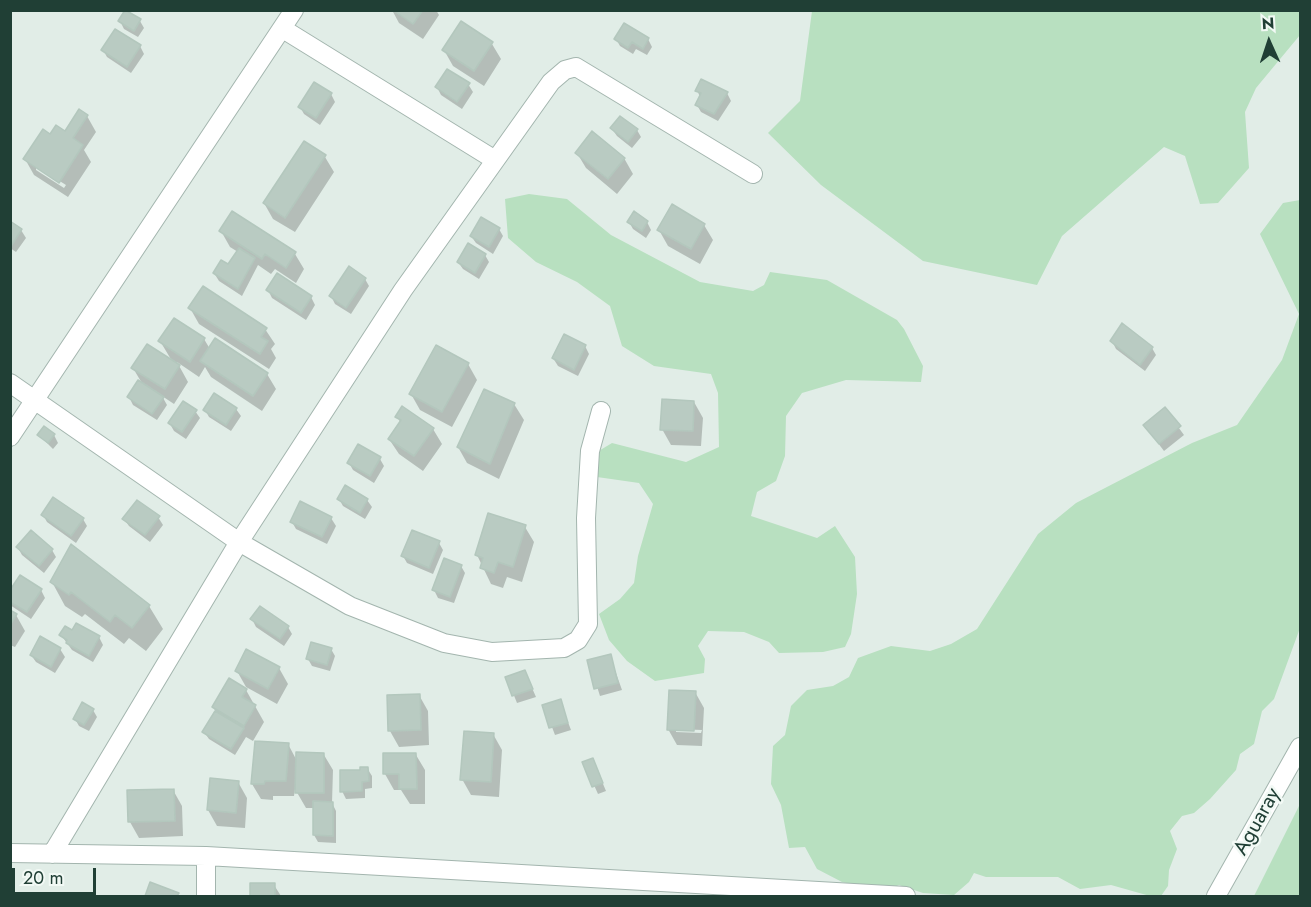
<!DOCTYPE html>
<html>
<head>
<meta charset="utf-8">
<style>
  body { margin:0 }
  #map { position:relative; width:1311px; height:907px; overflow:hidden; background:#e1ede7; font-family:Jost,sans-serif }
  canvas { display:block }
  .frame { position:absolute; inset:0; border:12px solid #203f35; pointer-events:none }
  .north { position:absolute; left:1239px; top:12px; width:60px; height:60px; -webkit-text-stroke:4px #f2f9f5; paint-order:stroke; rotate:357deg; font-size:16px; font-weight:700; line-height:24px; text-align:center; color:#203f35 }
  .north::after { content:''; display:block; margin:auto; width:21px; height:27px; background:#203f35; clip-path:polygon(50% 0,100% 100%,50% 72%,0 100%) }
  .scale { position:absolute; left:12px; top:868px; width:84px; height:27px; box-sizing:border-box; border:3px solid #203f35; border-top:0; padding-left:8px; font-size:18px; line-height:21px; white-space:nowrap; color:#203f35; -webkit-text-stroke:4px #f2f9f5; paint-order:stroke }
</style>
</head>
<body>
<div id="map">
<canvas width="1311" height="907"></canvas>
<div class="frame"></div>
<div class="north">N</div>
<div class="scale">20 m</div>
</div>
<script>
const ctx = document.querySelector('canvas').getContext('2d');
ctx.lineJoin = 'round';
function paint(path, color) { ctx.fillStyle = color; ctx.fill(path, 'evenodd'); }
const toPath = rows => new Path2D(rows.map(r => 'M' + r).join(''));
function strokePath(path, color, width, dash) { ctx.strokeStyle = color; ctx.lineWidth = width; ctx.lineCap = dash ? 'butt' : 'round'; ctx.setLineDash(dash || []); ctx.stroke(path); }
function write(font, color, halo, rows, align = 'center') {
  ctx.font = font + ' Jost,sans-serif'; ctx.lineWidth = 5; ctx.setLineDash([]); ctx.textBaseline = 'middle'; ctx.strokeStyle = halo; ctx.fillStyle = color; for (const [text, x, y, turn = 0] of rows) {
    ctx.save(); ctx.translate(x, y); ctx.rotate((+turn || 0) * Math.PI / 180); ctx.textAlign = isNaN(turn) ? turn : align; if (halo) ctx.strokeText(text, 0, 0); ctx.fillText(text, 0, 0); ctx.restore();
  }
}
paint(toPath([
  [812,11,1300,11,1300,35,1256,88,1245,112,1249,168,1218,203,1200,204,1185,156,1164,147,1062,236,1037,285,923,261,821,185,768,133,800,101],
  [529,194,567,199,611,235,700,282,753,291,764,285,770,272,827,280,897,320,904,329,923,366,921,382,846,380,802,393,786,416,785,456,776,481,757,492,751,516,817,538,835,526,855,557,857,594,851,634,845,647,823,652,779,653,769,642,744,632,708,631,698,646,705,659,704,673,655,681,627,661,609,640,599,614,620,599,634,583,638,556,653,504,639,483,597,477,597,452,612,443,686,462,719,447,718,393,711,374,654,366,622,346,610,306,577,282,536,262,508,238,505,199],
  [1300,200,1300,628,1274,699,1262,711,1254,744,1240,754,1236,770,1210,799,1194,813,1182,816,1170,831,1177,849,1169,870,1168,886,1161,896,1150,896,1111,885,1080,889,1058,877,986,877,974,873,969,882,954,895,923,893,899,885,884,891,842,882,817,869,805,847,789,848,781,805,771,784,773,746,785,735,791,706,807,690,833,686,849,677,858,658,891,646,930,651,951,644,977,629,1038,534,1076,503,1192,443,1237,425,1282,360,1299,314,1260,234,1283,203],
  [1300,804,1300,896,1254,896]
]), '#b8e0c0');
paint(toPath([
  [392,10,436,10,439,15,423,39,399,23],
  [120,21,140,21,144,28,138,37,124,29],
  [461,23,492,44,501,59,484,86,453,66,444,50],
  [616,39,648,39,652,47,647,55,636,49,633,54,620,46],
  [140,46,144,54,131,73,107,57,103,50],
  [468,84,473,92,462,109,441,95,437,87],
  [697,90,727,93,731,101,718,121,701,112,697,105,700,97],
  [331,94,335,102,320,125,304,114,300,107],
  [87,116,96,132,84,150,91,162,68,197,34,175,25,159,50,136,65,133],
  [36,166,66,185,64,188,36,170],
  [612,129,637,130,641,137,632,148,617,136],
  [577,153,624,158,633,174,617,194,586,168],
  [325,157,334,172,295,232,273,219,264,203],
  [629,222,647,222,651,230,646,238,633,229],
  [10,223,21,230,26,238,16,252,10,248],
  [704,225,713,240,700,264,668,246,659,230],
  [499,229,503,236,493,254,476,243,471,236],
  [221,231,295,254,304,269,296,283,275,269,271,274,258,265,242,296,219,281,214,273,228,266,238,252,230,247],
  [485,255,489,262,479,279,463,269,458,262],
  [277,275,311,297,315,305,306,320,272,298,268,290],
  [365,279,369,286,351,314,335,304,331,296],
  [190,308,265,329,275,344,271,349,276,358,269,369,199,324],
  [204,339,210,349,267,374,276,389,262,411,211,377,205,367,199,377,177,362,188,382,174,404,162,396,167,405,157,420,133,405,129,397,143,385,133,368,172,361,160,341],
  [1112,341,1152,348,1156,355,1145,371,1116,349],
  [585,346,589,354,578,376,558,366,553,358],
  [437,347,468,364,477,380,452,427,420,410,411,394],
  [694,402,703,418,701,446,671,445,662,429],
  [514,404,524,420,499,479,467,463,458,447],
  [236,409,241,416,231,431,209,417,205,410],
  [1165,409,1184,435,1164,451,1145,426],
  [195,411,200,418,186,439,174,431,170,424],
  [397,417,433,429,442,444,423,471,399,454,389,439,401,423],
  [39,435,54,435,58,443,53,449],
  [380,459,384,466,374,483,353,470,349,463],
  [339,499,367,500,372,507,365,519,343,506],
  [43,515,83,519,87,526,76,543,47,522],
  [158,517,163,525,150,542,129,526,124,519],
  [331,518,336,526,327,544,296,529,292,522],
  [525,527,534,542,522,582,507,577,503,588,491,584,477,555],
  [439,543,443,550,433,574,407,563,403,556],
  [18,548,52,550,56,557,44,573,22,555],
  [461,566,465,573,454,603,438,598,434,590],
  [52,582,149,606,163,629,146,651,129,638,124,644,85,614,82,617,65,606],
  [41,590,45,598,31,619,10,605,10,593],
  [10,612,16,615,25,631,15,647,10,645],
  [252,619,288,627,292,634,284,646,256,627],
  [73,632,99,637,103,645,93,662,72,650,61,635],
  [60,649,65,657,55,673,36,662,31,655],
  [331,649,335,656,330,671,312,666,308,659],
  [610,656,622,690,600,696,589,661],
  [279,668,288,684,277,704,246,687,237,671],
  [525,672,536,697,517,703,507,678],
  [246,690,264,722,253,741,246,737,235,755,209,739,204,732,216,712,213,707],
  [695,692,704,708,702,746,677,745,668,729],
  [676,729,702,730,701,733,676,732],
  [419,695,428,711,429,745,399,747,390,731],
  [560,701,571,730,555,735,544,706],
  [93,710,97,717,89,731,79,726,75,719],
  [493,734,502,750,499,797,471,795,462,779],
  [288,744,297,761,324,755,333,770,332,803,336,811,336,843,318,842,314,835,315,808,306,808,295,789,294,796,273,796,273,800,261,799,252,784],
  [416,755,425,770,425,804,410,804,401,790,394,790,385,774],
  [593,760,606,791,598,794,584,763],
  [367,768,372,776,372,788,365,789,365,798,346,799,342,791],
  [238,782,247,798,245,828,217,826,208,810],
  [173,790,182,806,183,836,139,838,130,822],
  [251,885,274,885,281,896,251,896]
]), '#0003');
const building = toPath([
  [125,10,141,19,134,31,118,21,125,10],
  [393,10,423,10,413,24,393,10],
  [461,21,493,42,474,71,442,50,461,21],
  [624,23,649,38,643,49,632,42,628,48,614,39,624,23],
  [115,29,141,45,127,67,101,50,115,29],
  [447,69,470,83,457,102,435,87,447,69],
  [701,79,728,92,714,114,695,105,701,93,695,91,701,79],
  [314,82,332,93,316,118,298,107,314,82],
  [79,109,88,115,73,138,83,145,59,183,23,159,43,129,50,134,56,125,65,131,79,109],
  [620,116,638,129,628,142,610,128,620,116],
  [592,131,625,158,608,179,575,153,592,131],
  [304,141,326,155,285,218,263,203,304,141],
  [672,204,705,224,691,249,657,230,672,204],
  [232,211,296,252,286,268,265,254,262,259,219,231,232,211],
  [634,211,648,221,642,231,627,222,634,211],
  [481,217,500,228,489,247,470,236,481,217],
  [10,221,22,229,11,246,10,245,10,221],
  [468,243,486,254,475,273,457,262,468,243],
  [239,248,255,258,238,289,213,273,221,260,228,264,239,248],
  [349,266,366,278,346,308,329,296,349,266],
  [277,273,312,296,301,313,266,290,277,273],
  [203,286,267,328,261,337,268,341,260,354,188,308,203,286],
  [174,318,205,338,190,362,158,341,174,318],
  [1122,323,1153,347,1140,365,1110,341,1122,323],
  [564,334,586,345,574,370,552,358,564,334],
  [215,338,268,373,253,396,200,361,215,338],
  [147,344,180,365,165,389,131,368,147,344],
  [436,345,469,363,442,412,409,394,436,345],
  [138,380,164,397,152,414,127,397,138,380],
  [484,389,515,403,490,464,457,447,484,389],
  [214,393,237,408,226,425,203,410,214,393],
  [662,399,694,401,693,431,660,430,662,399],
  [183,401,197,410,182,432,168,423,183,401],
  [402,406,434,428,414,456,388,439,401,420,395,417,402,406],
  [1165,407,1181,426,1159,444,1143,425,1165,407],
  [44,426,55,434,48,443,37,435,44,426],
  [358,444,381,457,370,476,347,463,358,444],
  [345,485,368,499,360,513,337,499,345,485],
  [53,497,84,518,71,536,41,515,53,497],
  [137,500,160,516,145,535,122,519,137,500],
  [300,501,332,517,322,537,290,522,300,501],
  [488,513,526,525,513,567,498,562,494,573,480,568,483,558,475,555,488,513],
  [31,530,53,549,39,566,16,547,31,530],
  [412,530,440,541,429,568,401,556,412,530],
  [71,544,150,605,132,628,115,615,110,622,71,592,69,595,50,582,71,544],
  [444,558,462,565,450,597,432,590,444,558],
  [20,575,42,589,27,612,10,602,10,590,20,575],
  [260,606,289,626,280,639,250,619,260,606],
  [10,610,17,614,10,625,10,610],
  [76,623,100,636,89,656,66,643,67,640,59,635,65,626,72,630,76,623],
  [40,636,61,648,51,667,30,655,40,636],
  [311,642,332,648,327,665,306,659,311,642],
  [246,649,280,667,268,689,235,671,246,649],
  [611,654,618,683,594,689,587,660,611,654],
  [525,670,533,689,512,696,505,677,525,670],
  [229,678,247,689,242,697,256,705,244,726,212,707,229,678],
  [669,690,696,691,694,731,667,730,669,690],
  [420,694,421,730,388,731,387,695,420,694],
  [561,699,568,723,549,728,542,705,561,699],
  [82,702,94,709,84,725,73,719,82,702],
  [215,711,244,728,231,749,202,732,215,711],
  [464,731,494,733,491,782,460,780,464,731],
  [255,741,289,743,286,781,265,781,264,784,251,784,255,741],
  [296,752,324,753,324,793,295,793,296,752],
  [383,753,416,753,417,789,399,789,399,774,383,774,383,753],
  [593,758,603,783,592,787,582,762,593,758],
  [360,767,368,767,369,781,362,782,362,791,340,792,340,770,360,770,360,767],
  [210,778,239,781,236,813,207,810,210,778],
  [174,789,175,821,128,822,127,790,174,789],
  [313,801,333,802,333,836,313,835,313,801],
  [150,882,179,893,177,896,145,896,150,882],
  [250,883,275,883,275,896,250,896,250,883]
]);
paint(building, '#b9cbc2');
strokePath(building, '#b3c7bd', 1.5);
const street = toPath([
  [283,29,495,160],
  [10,383,239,542,350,606,444,643,492,652,564,648,578,640,588,624,586,518,590,451,601,411],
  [10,437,294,10],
  [10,853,206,856,906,896],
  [52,854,239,542,403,290,551,82,565,70,576,67,753,174],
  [206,896,206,856],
  [1216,896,1300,747]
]);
strokePath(street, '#a3b5ae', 20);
strokePath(street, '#fff', 18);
write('21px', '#203f35', '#f2f9f5', [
  ["Aguaray",1258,822,-61]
]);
</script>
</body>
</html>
